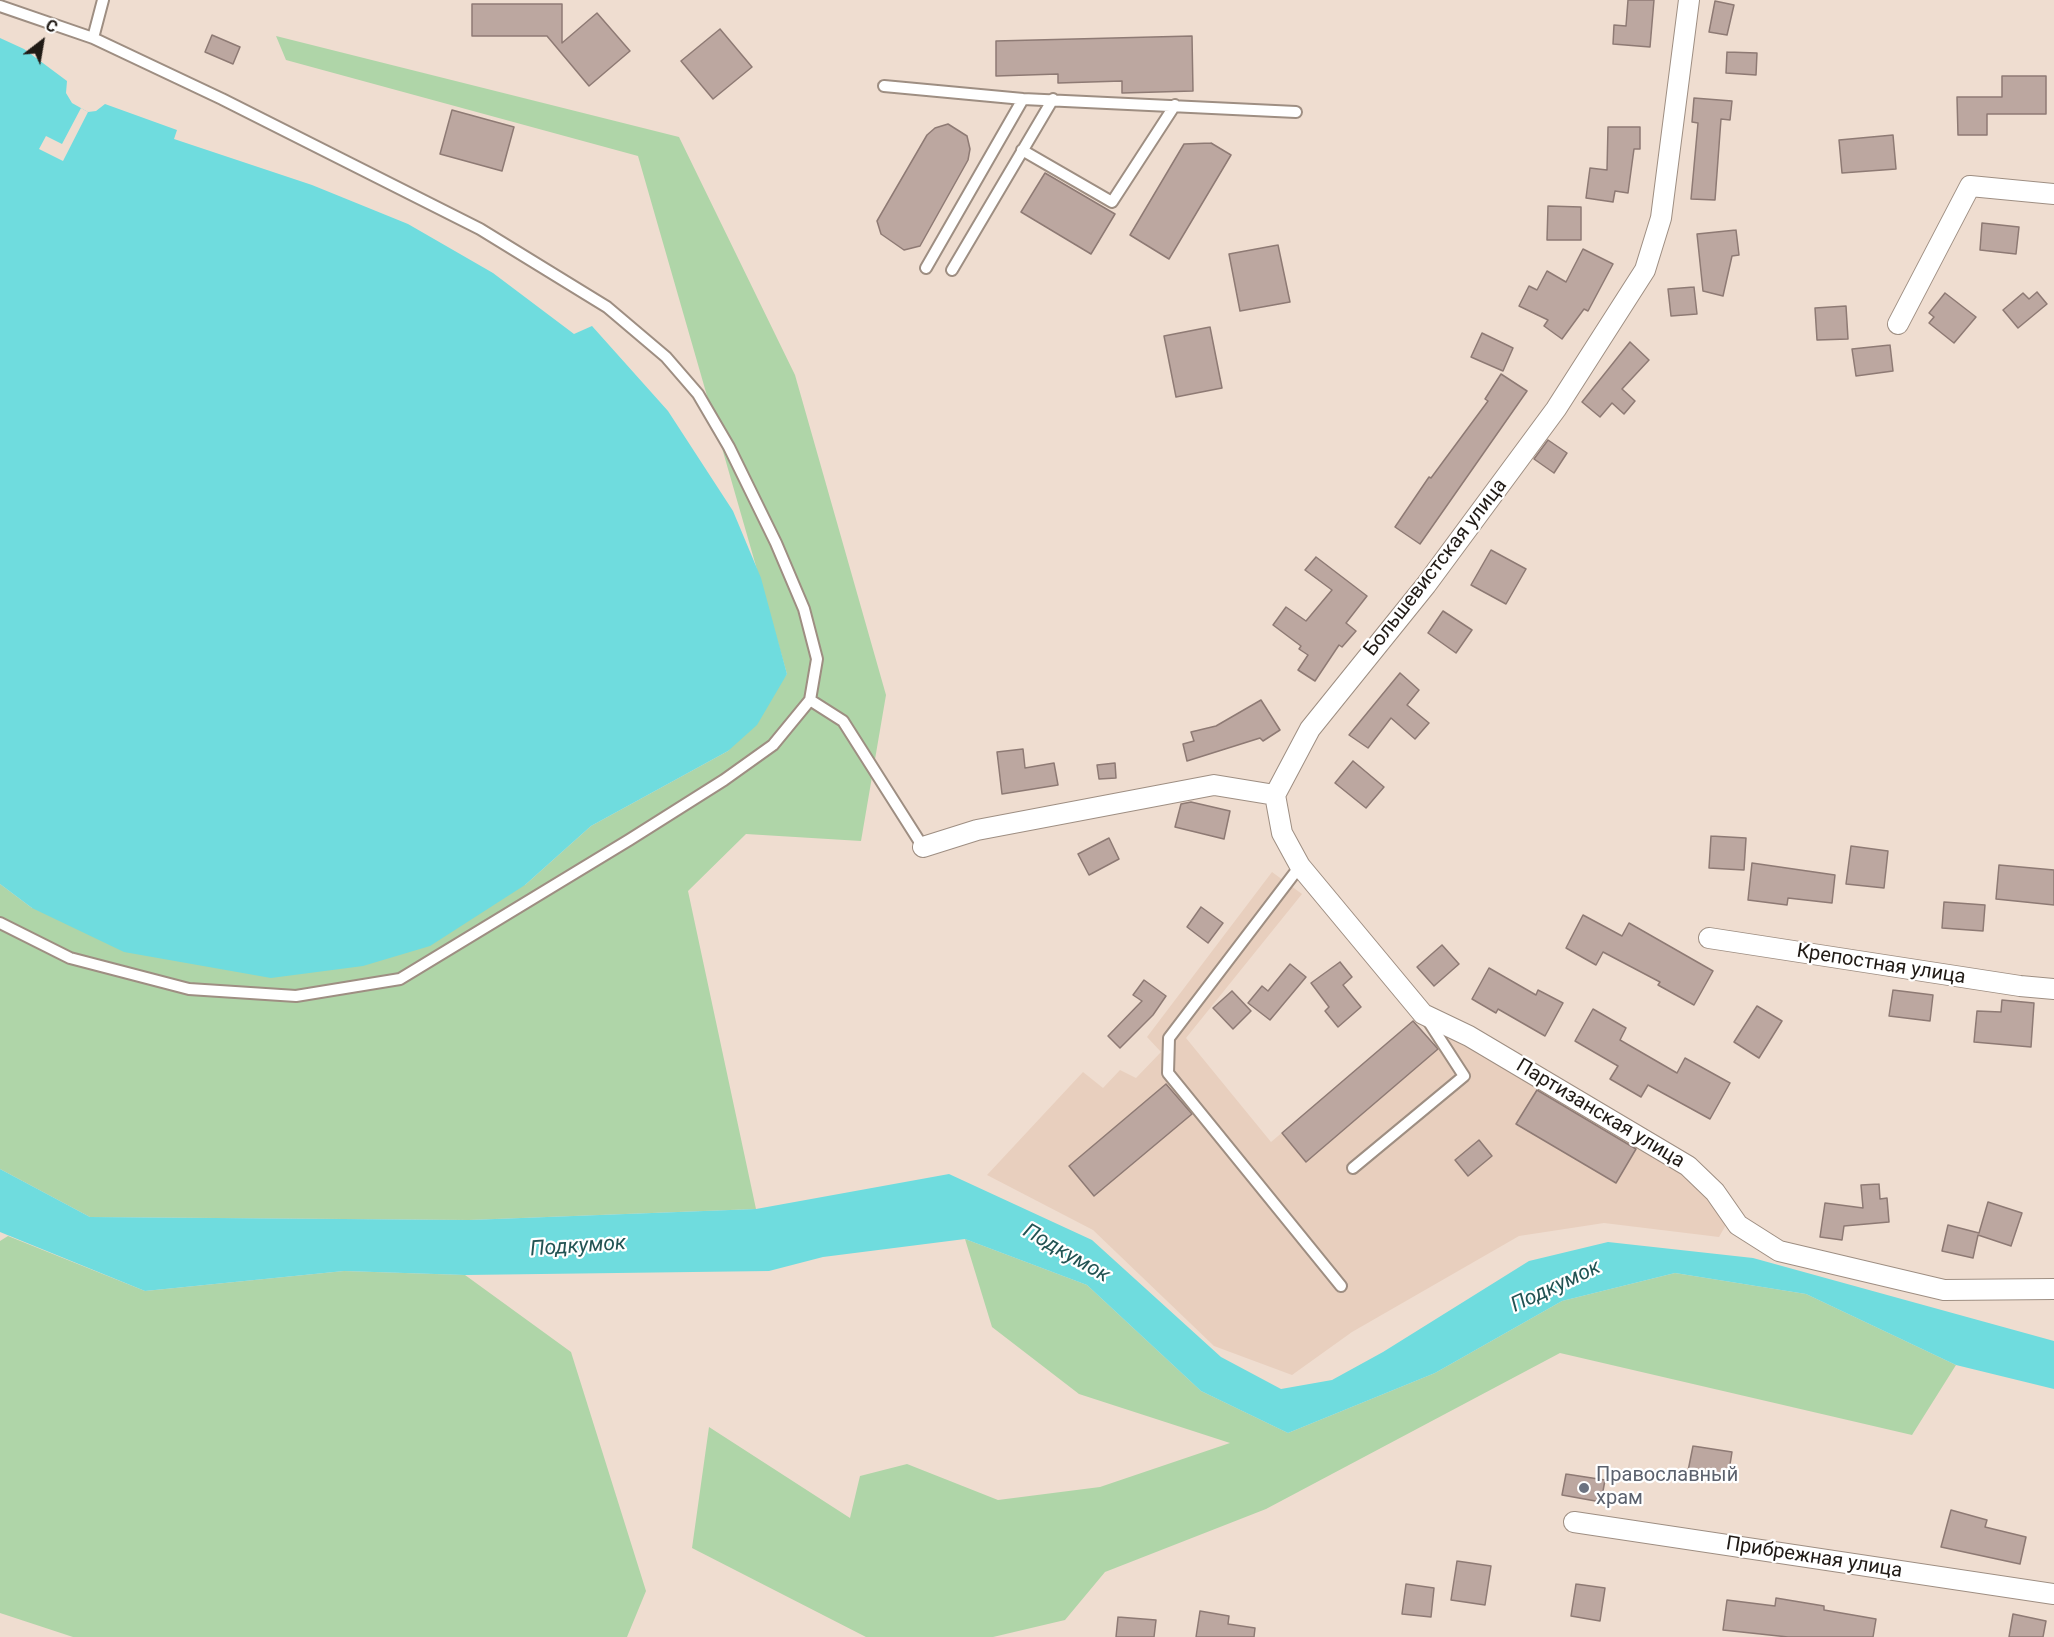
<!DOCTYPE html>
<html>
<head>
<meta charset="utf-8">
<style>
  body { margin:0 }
  #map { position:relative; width:2054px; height:1637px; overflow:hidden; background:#efddd0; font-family:Roboto,sans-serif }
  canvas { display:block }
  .north { position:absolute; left:12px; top:12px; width:60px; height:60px; -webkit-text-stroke:4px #fff; paint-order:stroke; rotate:31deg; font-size:16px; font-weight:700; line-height:24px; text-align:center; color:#201a15 }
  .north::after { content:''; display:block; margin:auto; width:21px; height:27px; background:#201a15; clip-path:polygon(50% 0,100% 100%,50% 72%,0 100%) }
</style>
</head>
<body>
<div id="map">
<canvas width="2054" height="1637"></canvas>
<div class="north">С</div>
</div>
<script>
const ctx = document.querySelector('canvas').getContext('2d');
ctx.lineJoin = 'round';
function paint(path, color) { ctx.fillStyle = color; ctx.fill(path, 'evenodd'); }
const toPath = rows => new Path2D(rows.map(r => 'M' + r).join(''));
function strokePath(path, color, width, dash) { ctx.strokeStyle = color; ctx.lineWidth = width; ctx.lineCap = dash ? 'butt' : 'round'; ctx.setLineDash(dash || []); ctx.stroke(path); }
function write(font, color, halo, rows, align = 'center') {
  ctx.font = font + ' Roboto,sans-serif'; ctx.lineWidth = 4.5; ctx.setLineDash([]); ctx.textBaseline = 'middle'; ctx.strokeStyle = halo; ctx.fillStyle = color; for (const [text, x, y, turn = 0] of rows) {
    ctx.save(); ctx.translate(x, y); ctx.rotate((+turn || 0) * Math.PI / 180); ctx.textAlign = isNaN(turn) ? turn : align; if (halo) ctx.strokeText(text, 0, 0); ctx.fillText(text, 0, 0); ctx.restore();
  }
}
paint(toPath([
  [1272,872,1302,894,1186,1038,1271,1142,1413,1021,1438,1049,1464,1026,1709,1181,1727,1223,1719,1237,1604,1223,1519,1236,1352,1332,1292,1375,1214,1346,1093,1230,987,1175,1083,1072,1103,1088,1120,1070,1136,1078,1161,1052,1147,1037]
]), '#e8cfbe');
paint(toPath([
  [276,36,679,137,795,375,886,695,861,841,746,834,688,891,756,1209,469,1220,90,1217,0,1169,0,884,32,908,525,885,591,826,728,751,787,674,638,156,286,60],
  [8,1236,145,1291,344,1271,465,1275,571,1352,646,1591,627,1637,73,1637,0,1613,0,1241],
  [965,1239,1087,1285,1201,1391,1288,1433,1435,1373,1562,1301,1675,1273,1806,1294,1956,1365,1912,1435,1560,1353,1266,1509,1105,1572,1065,1620,993,1637,866,1637,692,1548,709,1427,850,1518,860,1476,907,1464,998,1500,1100,1487,1230,1443,1079,1394,992,1327]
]), '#afd5a8');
paint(toPath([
  [0,38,24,49,67,81,66,93,72,103,88,112,96,111,105,104,177,130,174,139,312,185,408,224,493,273,574,334,592,326,668,411,733,511,761,578,787,674,757,725,728,751,591,826,525,885,430,946,363,966,271,978,124,952,32,908,0,884],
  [0,1169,90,1217,469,1220,756,1209,949,1174,1092,1240,1221,1357,1281,1389,1332,1380,1383,1352,1529,1261,1608,1242,1753,1258,2054,1341,2054,1389,1956,1365,1806,1294,1675,1273,1562,1301,1435,1373,1288,1433,1201,1391,1087,1285,965,1239,823,1257,769,1271,465,1275,344,1271,145,1291,0,1232]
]), '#6fdcde');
paint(toPath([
  [81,108,88,112,63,161,39,149,46,136,62,144]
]), '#efddd0');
const building = toPath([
  [1628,0,1654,0,1650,47,1613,44,1614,25,1626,26,1628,0],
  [1715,1,1734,5,1727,35,1709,32,1715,1],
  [472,4,562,4,562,43,597,13,630,51,589,86,547,36,472,36,472,4],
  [720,29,752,67,713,99,681,61,720,29],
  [212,35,240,47,233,64,205,52,212,35],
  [1192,36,1193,91,1122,93,1122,81,1058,83,1058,74,996,76,996,41,1192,36],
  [1727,52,1757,53,1756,75,1726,73,1727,52],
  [2002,76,2046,76,2046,114,1987,114,1987,135,1958,135,1957,97,2002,97,2002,76],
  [1694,98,1732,101,1730,120,1721,119,1715,200,1691,199,1698,123,1692,122,1694,98],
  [452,110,514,127,502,171,440,154,452,110],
  [948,124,967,136,970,149,968,160,920,246,904,250,881,234,877,221,927,135,935,128,948,124],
  [1608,127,1640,127,1640,149,1634,149,1628,193,1615,191,1613,202,1586,198,1590,168,1607,170,1608,127],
  [1893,135,1896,169,1842,173,1839,140,1893,135],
  [1211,143,1231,155,1169,259,1130,235,1184,144,1211,143],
  [1045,173,1115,214,1091,254,1021,212,1045,173],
  [1548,206,1581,207,1581,240,1547,240,1548,206],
  [1982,223,2019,227,2016,254,1980,250,1982,223],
  [1736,230,1739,255,1732,256,1723,296,1703,291,1697,234,1736,230],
  [1278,245,1290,302,1240,311,1229,254,1278,245],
  [1583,249,1613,264,1588,311,1584,309,1562,339,1544,326,1548,320,1519,306,1529,286,1537,290,1547,271,1566,282,1583,249],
  [1694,287,1697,314,1671,316,1668,289,1694,287],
  [2037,292,2047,304,2018,328,2003,310,2023,293,2029,299,2037,292],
  [1945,293,1976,317,1954,343,1929,323,1934,317,1929,313,1945,293],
  [1846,306,1848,339,1817,340,1815,308,1846,306],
  [1210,327,1222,388,1176,397,1164,336,1210,327],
  [1482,333,1513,348,1503,371,1471,357,1482,333],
  [1630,342,1649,360,1622,389,1635,401,1624,414,1612,403,1600,417,1582,402,1630,342],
  [1890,345,1893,371,1856,376,1852,349,1890,345],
  [1501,374,1527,391,1420,544,1395,527,1429,477,1431,478,1488,401,1485,399,1501,374],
  [1548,440,1567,453,1554,473,1534,459,1548,440],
  [1491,550,1526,569,1506,604,1471,585,1491,550],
  [1316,557,1367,596,1346,623,1356,631,1342,647,1339,645,1315,681,1298,670,1308,655,1299,649,1301,646,1273,625,1286,607,1306,621,1332,590,1305,570,1316,557],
  [1443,611,1472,630,1456,653,1428,633,1443,611],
  [1400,673,1419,690,1407,705,1429,723,1415,739,1391,718,1368,748,1349,735,1400,673],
  [1261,700,1280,730,1263,741,1260,738,1187,761,1183,744,1194,741,1191,732,1216,726,1261,700],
  [1023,749,1025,768,1054,763,1058,785,1002,794,997,752,1023,749],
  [1353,761,1384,787,1366,808,1335,783,1353,761],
  [1115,763,1116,778,1099,779,1097,765,1115,763],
  [1191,802,1230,811,1224,839,1175,827,1181,804,1191,802],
  [1711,836,1746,838,1744,870,1709,868,1711,836],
  [1109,838,1119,859,1089,875,1078,854,1109,838],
  [1851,846,1888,851,1884,888,1846,884,1851,846],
  [1752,863,1835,875,1832,903,1788,898,1787,905,1748,900,1752,863],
  [1999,865,2054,870,2054,905,1996,899,1999,865],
  [1944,902,1985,905,1983,931,1942,928,1944,902],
  [1201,907,1223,923,1208,943,1187,927,1201,907],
  [1583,915,1622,936,1629,923,1713,971,1694,1005,1658,985,1660,982,1603,952,1596,965,1566,948,1583,915],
  [1442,945,1459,964,1434,986,1417,967,1442,945],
  [1340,962,1352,977,1343,985,1361,1007,1338,1027,1325,1011,1329,1007,1311,983,1340,962],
  [1290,964,1306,977,1270,1020,1248,1003,1262,986,1268,991,1290,964],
  [1489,968,1536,995,1538,990,1563,1003,1545,1036,1498,1009,1496,1013,1472,999,1489,968],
  [1144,980,1166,996,1153,1015,1120,1048,1108,1036,1142,1001,1133,995,1144,980],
  [1893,990,1933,995,1930,1021,1889,1016,1893,990],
  [1232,991,1251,1011,1233,1029,1213,1008,1232,991],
  [2002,1000,2034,1003,2031,1047,1974,1042,1977,1011,2001,1012,2002,1000],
  [1757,1006,1782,1021,1759,1058,1734,1042,1757,1006],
  [1593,1009,1626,1028,1620,1040,1677,1073,1685,1058,1730,1083,1710,1119,1648,1085,1641,1097,1610,1079,1618,1066,1575,1041,1593,1009],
  [1413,1021,1438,1049,1306,1162,1282,1133,1413,1021],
  [1166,1084,1192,1114,1094,1196,1069,1166,1166,1084],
  [1537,1090,1636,1149,1616,1183,1516,1124,1537,1090],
  [1479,1140,1492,1156,1468,1176,1455,1160,1479,1140],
  [1879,1184,1880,1199,1887,1198,1889,1222,1844,1226,1842,1240,1820,1237,1825,1203,1863,1208,1861,1185,1879,1184],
  [1988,1202,2022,1213,2011,1246,1978,1235,1973,1258,1942,1251,1948,1225,1979,1233,1988,1202],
  [1693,1446,1732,1452,1728,1477,1688,1471,1693,1446],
  [1566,1474,1605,1480,1601,1502,1562,1495,1566,1474],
  [1951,1510,1987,1520,1985,1527,2026,1537,2020,1564,1941,1547,1951,1510],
  [1457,1561,1491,1566,1485,1605,1451,1600,1457,1561],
  [1406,1584,1434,1588,1431,1617,1402,1614,1406,1584],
  [1576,1584,1605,1588,1600,1621,1571,1616,1576,1584],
  [1776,1598,1824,1606,1824,1610,1876,1619,1873,1637,1788,1637,1723,1630,1727,1600,1775,1606,1776,1598],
  [1200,1611,1229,1616,1228,1624,1255,1628,1254,1637,1196,1637,1200,1611],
  [2013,1614,2046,1621,2043,1637,2009,1637,2013,1614],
  [1118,1617,1156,1620,1154,1637,1116,1637,1118,1617]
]);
paint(building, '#bca7a0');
strokePath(building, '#8e7a74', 1.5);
const lane = toPath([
  [0,6,93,38,222,99,480,229,607,307,666,357,698,394,729,447,776,543,804,609,817,659,810,700,773,745,724,780,629,840,400,979,296,996,189,989,70,958,0,923],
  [93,38,103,0],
  [884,86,1023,99,1296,112],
  [1022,150,1112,202,1175,105],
  [926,268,1023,99],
  [952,270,1053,99],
  [810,700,843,721,923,847],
  [1300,866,1169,1038,1168,1073,1341,1286],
  [1353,1168,1464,1076,1427,1019]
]);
const street = toPath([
  [1898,324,1970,186,2054,194],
  [1275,795,1282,833,1300,866,1423,1014,1469,1036,1688,1166,1715,1192,1738,1225,1779,1251,1944,1290,2054,1289],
  [1275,795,1310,729,1426,585,1556,409,1645,270,1661,218,1689,0],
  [923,847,977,830,1214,785,1275,795],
  [1709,938,2020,986,2054,989],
  [1574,1522,2054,1594]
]);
strokePath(lane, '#9e8e82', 14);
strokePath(street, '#9e8e82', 22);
strokePath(lane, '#fff', 10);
strokePath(street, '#fff', 20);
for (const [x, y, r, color] of [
  [1584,1488,6,"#6b7280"]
]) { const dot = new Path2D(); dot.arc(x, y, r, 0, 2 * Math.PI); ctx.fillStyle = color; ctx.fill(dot); strokePath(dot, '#fff', 2); }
write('20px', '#201a15', '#fff', [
  ["Большевистская улица",1436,568,-52],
  ["Крепостная улица",1881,965,9],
  ["Партизанская улица",1600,1114,31],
  ["Прибрежная улица",1814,1558,9]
]);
write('20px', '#5b616d', '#fff', [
  ["Православный",1596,1476],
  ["храм",1596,1499]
], 'left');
write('italic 21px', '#225353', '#fff', [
  ["Подкумок",578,1247,-4],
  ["Подкумок",1066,1254,30],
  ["Подкумок",1556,1287,-25]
]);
</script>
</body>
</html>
